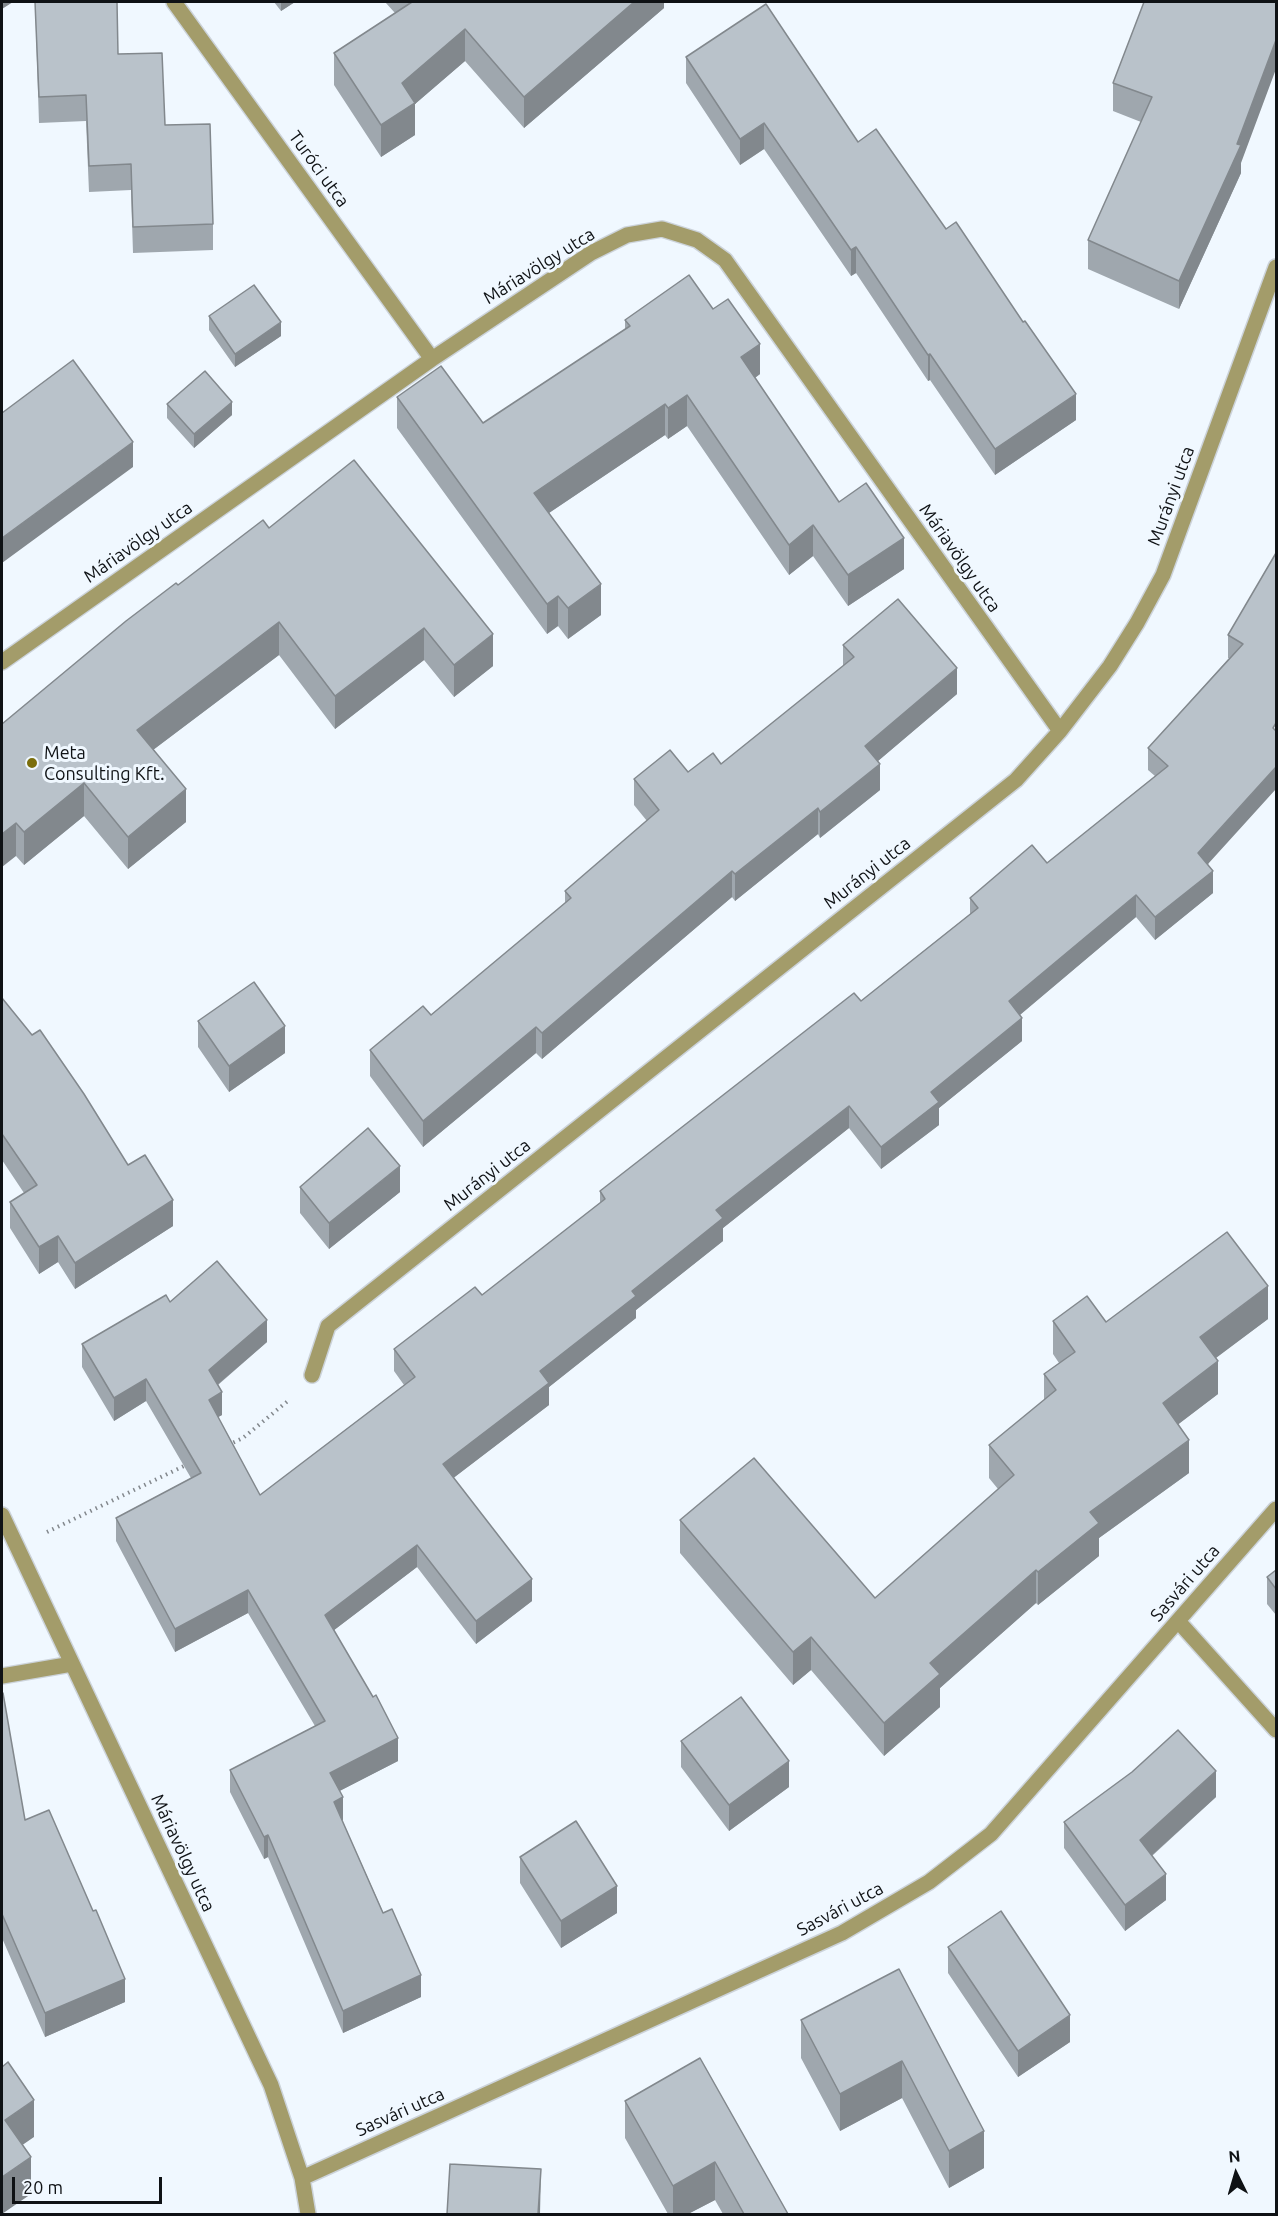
<!DOCTYPE html>
<html>
<head>
<meta charset="utf-8">
<style>
  body { margin:0 }
  #map { position:relative; width:1278px; height:2216px; overflow:hidden; background:#f0f8ff; font-family:Ubuntu,sans-serif }
  canvas { display:block }
  .frame { position:absolute; inset:0; border:3px solid #0f1215; pointer-events:none }
  .north { position:absolute; left:1206px; top:2144px; width:60px; height:60px; -webkit-text-stroke:4px #f0f8ff; paint-order:stroke; rotate:355deg; font-size:16px; font-weight:700; line-height:24px; text-align:center; color:#0f1215 }
  .north::after { content:''; display:block; margin:auto; width:21px; height:27px; background:#0f1215; clip-path:polygon(50% 0,100% 100%,50% 72%,0 100%) }
  .scale { position:absolute; left:12px; top:2177px; width:150px; height:27px; box-sizing:border-box; border:3px solid #0f1215; border-top:0; padding-left:8px; font-size:18px; line-height:21px; white-space:nowrap; color:#0f1215; -webkit-text-stroke:4px #f0f8ff; paint-order:stroke }
</style>
</head>
<body>
<div id="map">
<canvas width="1278" height="2216"></canvas>
<div class="frame"></div>
<div class="north">N</div>
<div class="scale">20 m</div>
</div>
<script>
const ctx = document.querySelector('canvas').getContext('2d');
ctx.lineJoin = 'round';
const toPath = rows => new Path2D(rows.map(r => 'M' + r).join(''));
function strokePath(path, color, width, dash) { ctx.strokeStyle = color; ctx.lineWidth = width; ctx.lineCap = dash ? 'butt' : 'round'; ctx.setLineDash(dash || []); ctx.stroke(path); }
function paint(path, color) { ctx.fillStyle = color; ctx.fill(path, 'evenodd'); }
function write(font, color, halo, rows, align = 'center') {
  ctx.font = font + ' Ubuntu,sans-serif'; ctx.lineWidth = 6; ctx.setLineDash([]); ctx.textBaseline = 'middle'; ctx.strokeStyle = halo; ctx.fillStyle = color; for (const [text, x, y, turn = 0] of rows) {
    ctx.save(); ctx.translate(x, y); ctx.rotate((+turn || 0) * Math.PI / 180); ctx.textAlign = isNaN(turn) ? turn : align; if (halo) ctx.strokeText(text, 0, 0); ctx.fillText(text, 0, 0); ctx.restore();
  }
}
const street = toPath([
  [174,2,432,359],
  [2,662,432,359,591,253,627,235,662,229,697,240,725,260,1060,731],
  [312,1375,328,1326,1016,780,1060,731,1110,666,1137,623,1163,575,1276,267],
  [2,1515,271,2085,302,2178,308,2214],
  [1178,1621,1276,1730],
  [2,1676,72,1664],
  [302,2178,842,1933,929,1882,991,1834,1276,1509]
]);
strokePath(street, '#ccd3da', 18);
strokePath(toPath([
  [228,1445,243,1438,289,1400],
  [47,1532,186,1465]
]), '#83888d', 4, [1.5, 4.5]);
strokePath(street, '#a39c6a', 15);
paint(toPath([
  [35,2,118,54,165,125,213,224,213,250,133,253,131,190,89,192,86,121,39,123],
  [274,2,295,2,281,11],
  [385,2,664,2,664,8,524,128,465,61,415,104,415,135,381,157,334,85,334,53,395,13],
  [1144,2,1241,163,1241,173,1179,309,1088,269,1088,240,1141,122,1113,111,1113,83],
  [686,57,858,142,1076,420,995,475,930,380,928,381,856,273,851,276,764,149,740,165,686,83],
  [209,316,281,336,235,367,209,330],
  [625,320,760,374,755,378,839,502,904,569,848,606,813,556,789,575,687,426,668,439,665,435,549,513,601,615,568,639,558,626,547,634,397,428,397,397,483,423,625,329],
  [167,404,232,415,194,448,167,418],
  [269,528,493,666,454,697,424,660,335,729,279,655,153,750,186,822,128,869,84,816,24,865,16,856,2,724,178,585],
  [1276,553,1208,865,1213,893,1155,940,1136,917,1020,1015,1022,1041,939,1108,939,1125,881,1169,849,1128,723,1228,723,1241,636,1310,636,1318,549,1387,549,1405,453,1478,532,1601,476,1644,417,1567,334,1630,398,1761,339,1791,343,1820,342,1820,421,1997,343,2033,268,1857,264,1859,230,1792,230,1770,315,1726,248,1613,175,1652,116,1541,116,1518,191,1478,146,1401,114,1421,82,1367,82,1344,170,1302,267,1342,218,1385,222,1415,218,1417,260,1495,404,1385,394,1371,394,1349,482,1295,600,1203,600,1191,861,1001,970,914,970,898,1047,863,1155,776,1148,770,1148,748,1229,658,1228,658,1228,635],
  [843,645,957,694,878,761,880,790,820,838,818,834,735,901,732,897,542,1059,536,1053,423,1147,370,1076,370,1050,431,1015,565,904,565,891,647,821,634,805,634,779,688,772,721,764,843,666],
  [2,998,173,1226,75,1289,58,1262,39,1274,10,1228,10,1202,24,1193,2,1160],
  [198,1021,285,1053,229,1092,198,1047],
  [300,1187,400,1192,329,1249,300,1213],
  [1268,1319,1215,1358,1218,1394,1178,1424,1189,1473,1099,1538,1099,1556,1038,1605,1036,1603,940,1688,940,1707,884,1756,811,1670,793,1685,680,1553,680,1520,875,1598,998,1489,989,1478,989,1445,1044,1400,1044,1374,1059,1363,1053,1354,1053,1321,1106,1322],
  [1276,1570,1276,1615,1267,1604,1267,1577],
  [2,1693,25,1820,93,1911,125,2002,45,2037,2,1938],
  [681,1741,789,1787,729,1831,681,1767],
  [1216,1797,1152,1856,1166,1900,1125,1931,1064,1848,1064,1822],
  [520,1857,617,1913,561,1948,520,1883],
  [948,1947,1070,2042,1018,2077,948,1973],
  [899,1969,984,2168,949,2188,902,2098,840,2131,801,2058,801,2020],
  [700,2058,788,2214,723,2214,715,2200,688,2214,668,2214,625,2138,625,2101]
]), '#9fa7ae');
paint(toPath([
  [2,2,13,2,2,9],
  [281,2,295,2,281,11],
  [634,2,664,2,664,8,524,128,524,97],
  [465,29,465,61,415,104,415,135,381,157,381,125,402,83],
  [1276,40,1276,69,1241,163,1241,173,1179,309,1179,281,1237,144],
  [764,123,764,149,740,165,740,139],
  [856,247,856,273,851,276,851,250],
  [281,322,281,336,235,367,235,354],
  [760,344,760,374,741,388,741,357],
  [930,354,930,380,928,381,928,355],
  [1076,394,1076,420,995,475,995,449],
  [687,395,687,426,668,439,668,408],
  [232,402,232,415,194,448,194,434],
  [665,404,665,435,534,523,534,493],
  [133,442,133,467,2,563,2,538],
  [813,525,813,556,789,575,789,545],
  [904,538,904,569,848,606,848,575],
  [601,584,601,615,568,639,568,608],
  [558,596,558,626,547,634,547,604],
  [279,622,279,655,137,762,137,730],
  [424,628,424,660,335,729,335,696],
  [493,634,493,666,454,697,454,665],
  [957,668,957,694,865,772,865,746],
  [880,764,880,790,820,838,820,812],
  [1276,767,1276,789,1198,875,1198,853],
  [84,783,84,816,24,865,24,832],
  [186,789,186,822,128,869,128,837],
  [818,808,818,834,735,901,735,874],
  [16,823,16,856,2,867,2,834],
  [732,871,732,897,542,1059,542,1033],
  [1213,871,1213,893,1155,940,1155,917],
  [1136,895,1136,917,1009,1024,1009,1001],
  [1022,1018,1022,1041,939,1108,939,1125,881,1169,881,1147,931,1092],
  [285,1026,285,1053,229,1092,229,1066],
  [536,1027,536,1053,423,1147,423,1121],
  [849,1106,849,1128,723,1228,723,1241,636,1310,636,1318,549,1387,549,1405,443,1486,443,1464,540,1371,632,1291,716,1210],
  [400,1166,400,1192,329,1249,329,1223],
  [173,1200,173,1226,75,1289,75,1263],
  [58,1236,58,1262,39,1274,39,1247],
  [1268,1286,1268,1319,1200,1370,1200,1337],
  [267,1320,267,1342,209,1392,209,1370],
  [1218,1361,1218,1394,1163,1436,1163,1403],
  [146,1379,146,1401,114,1421,114,1398],
  [222,1392,222,1415,209,1422,209,1400],
  [1189,1440,1189,1473,1099,1538,1099,1556,1038,1605,1038,1572,1090,1512],
  [417,1545,417,1567,325,1637,325,1615],
  [1036,1570,1036,1603,940,1688,940,1707,884,1756,884,1723,930,1663],
  [532,1579,532,1601,476,1644,476,1621],
  [248,1590,248,1613,175,1652,175,1629],
  [811,1637,811,1670,793,1685,793,1652],
  [398,1738,398,1761,330,1796,330,1773],
  [789,1761,789,1787,729,1831,729,1805],
  [1216,1771,1216,1797,1140,1866,1140,1840],
  [343,1797,343,1820,334,1824,334,1802],
  [268,1835,268,1857,264,1859,264,1837],
  [1166,1874,1166,1900,1125,1931,1125,1905],
  [617,1886,617,1913,561,1948,561,1921],
  [421,1975,421,1997,343,2033,343,2011],
  [125,1979,125,2002,45,2037,45,2013],
  [1070,2015,1070,2042,1018,2077,1018,2051],
  [902,2061,902,2098,840,2131,840,2094],
  [34,2100,34,2137,5,2157,5,2120],
  [984,2131,984,2168,949,2188,949,2151],
  [31,2157,31,2194,2,2214,2,2177],
  [715,2162,715,2200,688,2214,673,2214,673,2186],
  [541,2169,540,2214,538,2214]
]), '#82888d');
const building = toPath([
  [35,2,117,2,118,54,162,53,165,125,210,124,213,224,133,227,131,164,89,166,86,95,39,97,35,2],
  [412,2,634,2,524,97,465,29,402,83,415,103,381,125,334,53,412,2],
  [1144,2,1276,2,1276,40,1237,144,1241,145,1179,281,1088,240,1152,97,1113,83,1144,2],
  [766,4,858,142,876,129,946,229,956,222,1023,322,1025,321,1076,394,995,449,930,354,928,355,856,247,851,250,764,123,740,139,686,57,766,4],
  [689,275,713,309,728,299,760,344,741,357,839,502,866,483,904,538,848,575,813,525,789,545,687,395,668,408,665,404,534,493,601,584,568,608,558,596,547,604,397,397,441,366,483,423,630,326,625,320,689,275],
  [254,285,281,322,235,354,209,316,254,285],
  [73,360,133,442,2,538,2,413,73,360],
  [205,371,232,402,194,434,167,404,205,371],
  [354,460,493,634,454,665,424,628,335,696,279,622,137,730,186,789,128,837,84,783,24,832,16,823,2,834,2,724,126,621,176,583,178,585,263,520,269,528,354,460],
  [1276,553,1276,723,1273,728,1276,731,1276,767,1198,853,1213,871,1155,917,1136,895,1009,1001,1022,1018,931,1092,939,1102,881,1147,849,1106,716,1210,723,1218,632,1291,636,1296,540,1371,549,1383,443,1464,532,1579,476,1621,417,1545,325,1615,373,1697,376,1695,398,1738,330,1773,343,1797,334,1802,383,1913,392,1909,421,1975,343,2011,268,1835,264,1837,230,1770,325,1721,248,1590,175,1629,116,1518,201,1473,146,1379,114,1398,82,1344,166,1295,170,1302,217,1261,267,1320,209,1370,222,1392,209,1400,260,1495,415,1377,394,1349,475,1287,482,1295,605,1199,600,1191,854,993,861,1001,978,908,970,898,1032,845,1047,863,1168,766,1148,748,1243,644,1228,635,1276,553],
  [898,599,957,668,865,746,880,764,820,812,818,808,735,874,732,871,542,1033,536,1027,423,1121,370,1050,423,1006,431,1015,571,898,565,891,659,810,634,779,670,750,688,772,713,753,721,764,854,657,843,645,898,599],
  [254,982,285,1026,229,1066,198,1021,254,982],
  [2,998,32,1035,40,1030,84,1094,128,1165,145,1155,173,1200,75,1263,58,1236,39,1247,10,1202,37,1185,2,1134,2,998],
  [368,1128,400,1166,329,1223,300,1187,368,1128],
  [1227,1232,1268,1286,1200,1337,1218,1361,1163,1403,1189,1440,1090,1512,1099,1523,1038,1572,1036,1570,930,1663,940,1674,884,1723,811,1637,793,1652,680,1520,754,1458,875,1598,1014,1475,989,1445,1056,1390,1044,1374,1075,1352,1053,1321,1087,1296,1106,1322,1227,1232],
  [1276,1570,1276,1589,1267,1577,1276,1570],
  [2,1693,3,1693,25,1820,49,1810,93,1911,96,1910,125,1979,45,2013,2,1914,2,1915,2,1693],
  [741,1697,789,1761,729,1805,681,1741,741,1697],
  [1178,1730,1216,1771,1140,1840,1166,1874,1125,1905,1064,1822,1132,1772,1178,1730],
  [576,1821,617,1886,561,1921,520,1857,576,1821],
  [1001,1911,1070,2015,1018,2051,948,1947,1001,1911],
  [899,1969,984,2131,949,2151,902,2061,840,2094,801,2020,899,1969],
  [700,2058,788,2214,744,2214,715,2162,673,2186,625,2101,700,2058],
  [8,2062,34,2100,5,2120,31,2157,2,2177,2,2067,8,2062],
  [450,2164,541,2169,538,2214,447,2214,450,2164]
]);
paint(building, '#b9c2ca');
strokePath(building, '#82888d', 1.5);
for (const [x, y, r, color] of [
  [32,763,6,"#7b6e0c"]
]) { const dot = new Path2D(); dot.arc(x, y, r, 0, 2 * Math.PI); ctx.fillStyle = color; ctx.fill(dot); strokePath(dot, '#f0f8ff', 2); }
write('18px', '#0f1215', '#f0f8ff', [
  ["Turóci utca",319,169,54],
  ["Máriavölgy utca",539,266,-32],
  ["Murányi utca",1171,496,-70],
  ["Máriavölgy utca",138,542,-35],
  ["Máriavölgy utca",960,558,55],
  ["Murányi utca",867,873,-38],
  ["Murányi utca",487,1175,-38],
  ["Sasvári utca",1185,1583,-49],
  ["Máriavölgy utca",183,1853,65],
  ["Sasvári utca",840,1909,-28],
  ["Sasvári utca",400,2112,-24]
]);
write('18px', '#0f1215', '#f0f8ff', [
  ["Meta",44,753],
  ["Consulting Kft.",44,774]
], 'left');
</script>
</body>
</html>
